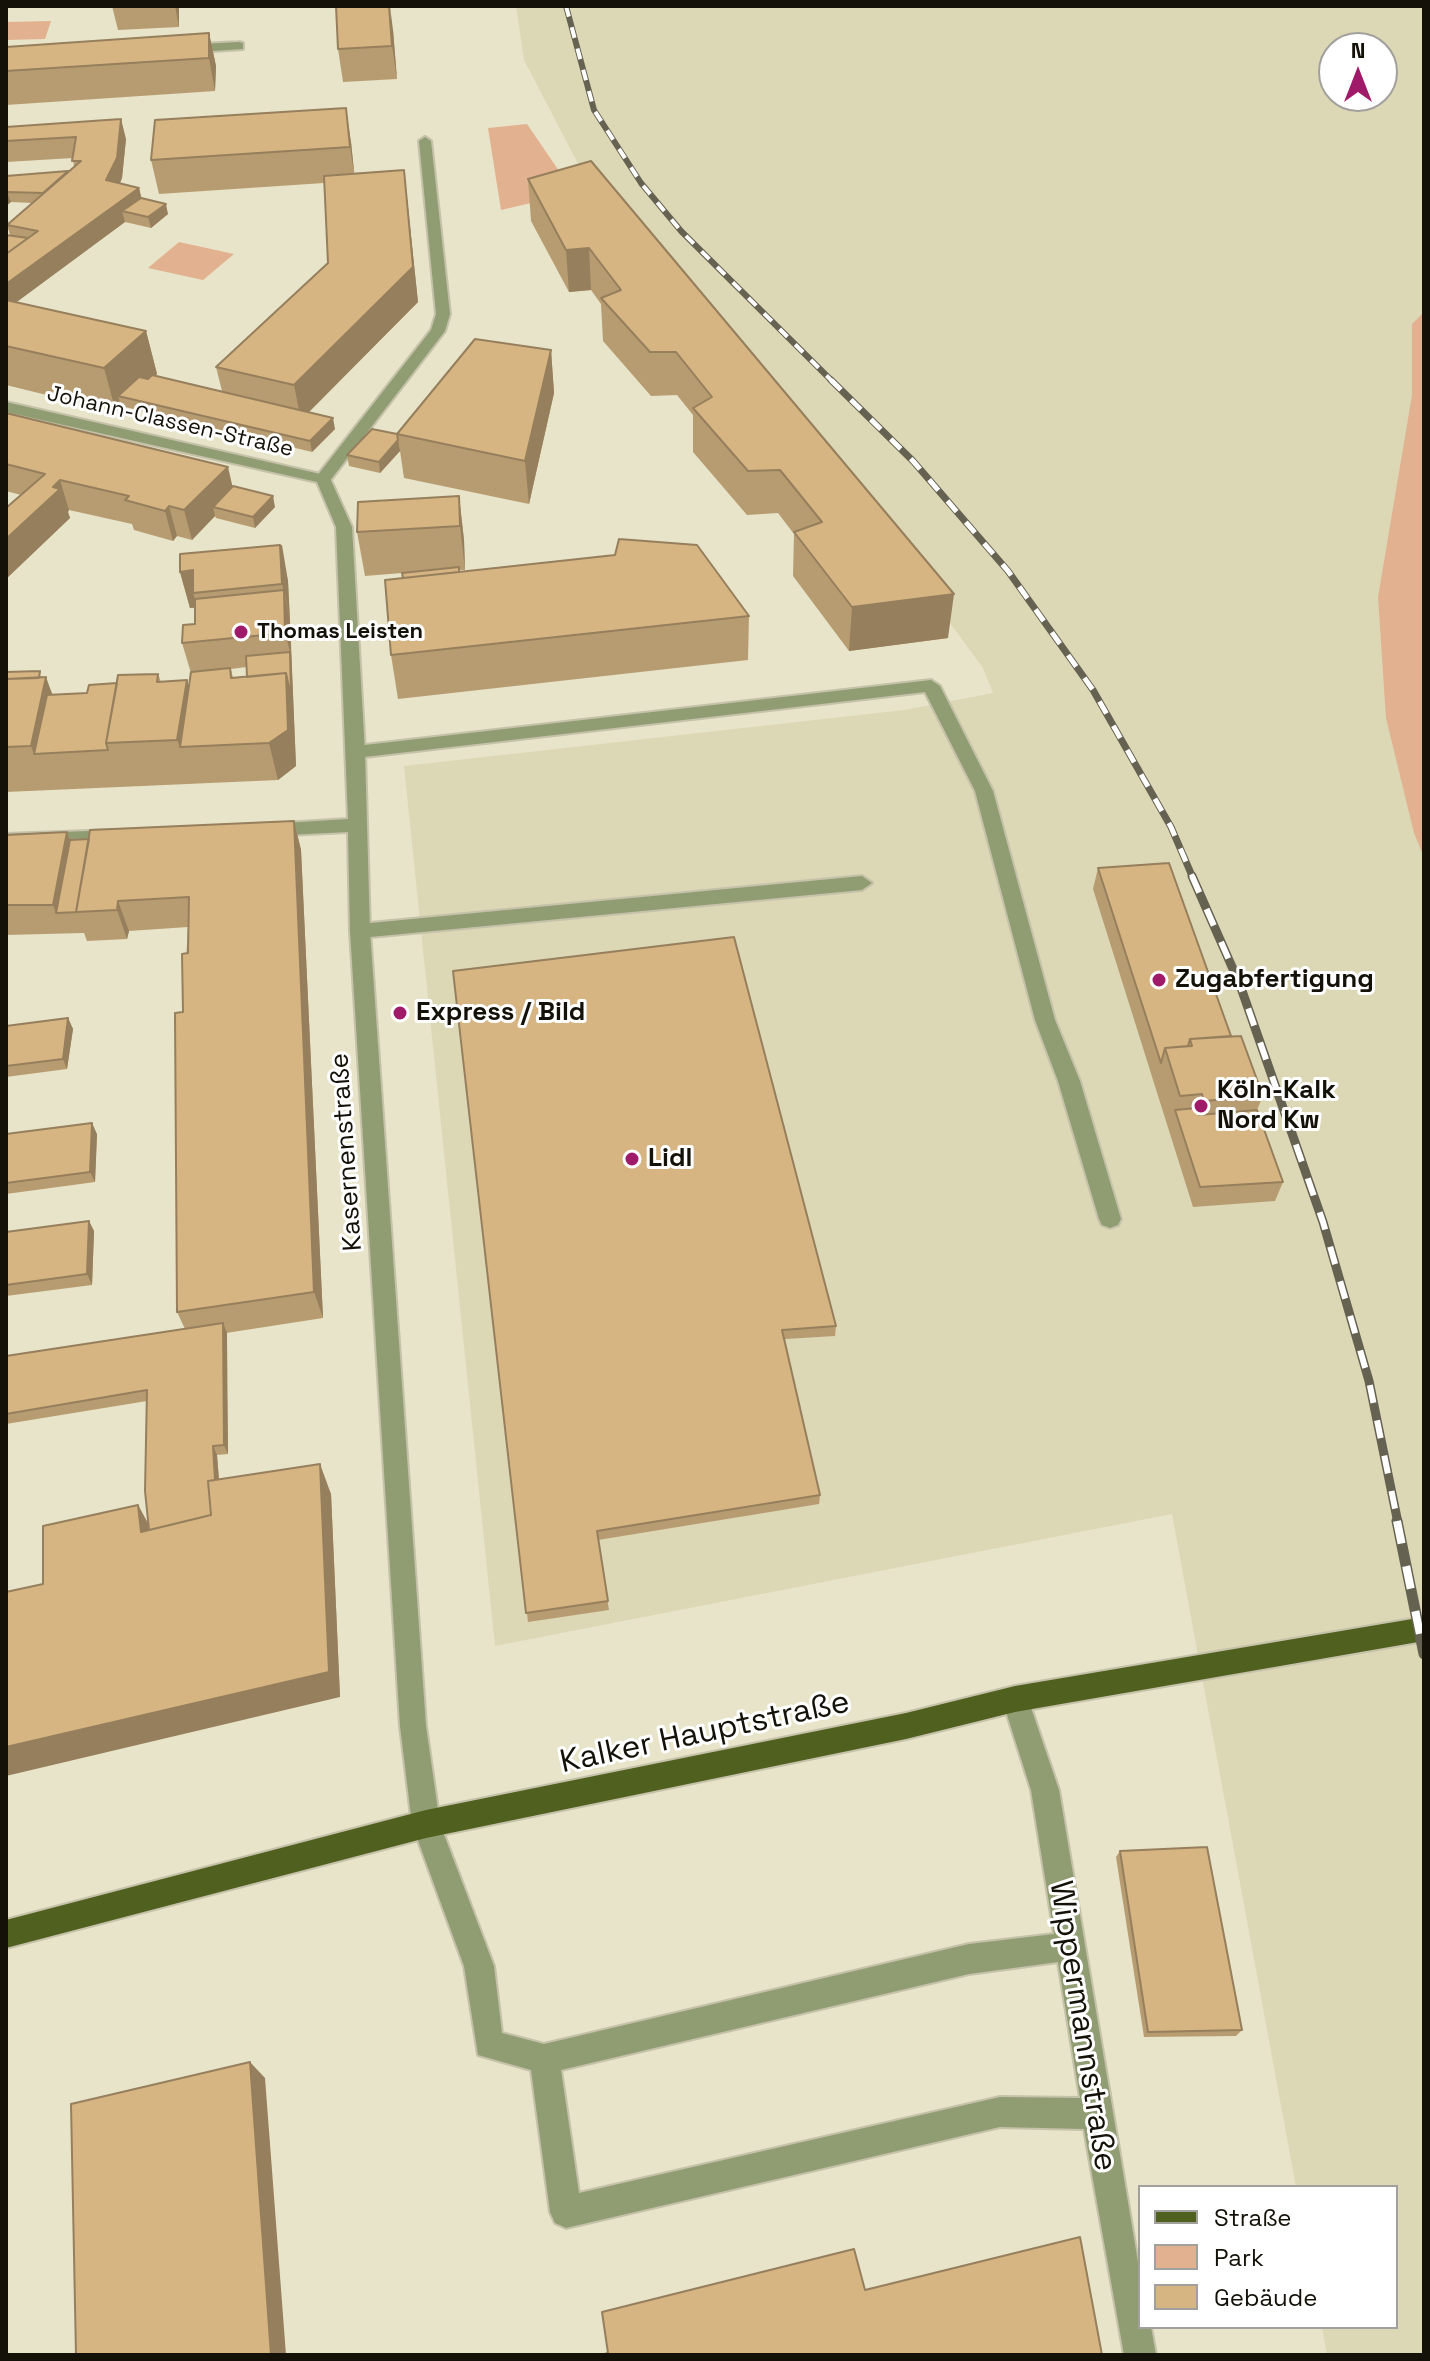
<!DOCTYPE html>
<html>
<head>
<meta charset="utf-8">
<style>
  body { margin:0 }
  #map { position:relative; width:1430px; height:2361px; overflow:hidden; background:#e8e4c9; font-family:"Space Grotesk",sans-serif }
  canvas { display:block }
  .frame { position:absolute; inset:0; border:8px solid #131108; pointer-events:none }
  .legend { position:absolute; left:1138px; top:2185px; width:260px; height:144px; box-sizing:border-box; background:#fff; border:2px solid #a1a09c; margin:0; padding:10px 14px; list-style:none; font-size:24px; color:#131108 }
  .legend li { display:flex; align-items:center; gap:16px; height:40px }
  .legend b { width:40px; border:2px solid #a1a09c }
  .north { position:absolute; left:1318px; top:32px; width:80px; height:80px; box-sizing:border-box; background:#fff; border:2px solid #a1a09c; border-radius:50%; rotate:0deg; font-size:22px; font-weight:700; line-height:32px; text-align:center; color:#131108 }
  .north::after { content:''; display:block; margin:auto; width:28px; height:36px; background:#9f1a69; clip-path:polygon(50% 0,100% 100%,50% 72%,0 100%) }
</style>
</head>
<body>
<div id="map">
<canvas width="1430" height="2361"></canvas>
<div class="frame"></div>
<ul class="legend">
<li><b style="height:10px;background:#50601e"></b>Straße</li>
<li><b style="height:22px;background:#e2b18f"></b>Park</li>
<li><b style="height:22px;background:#d6b583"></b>Gebäude</li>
</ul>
<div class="north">N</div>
</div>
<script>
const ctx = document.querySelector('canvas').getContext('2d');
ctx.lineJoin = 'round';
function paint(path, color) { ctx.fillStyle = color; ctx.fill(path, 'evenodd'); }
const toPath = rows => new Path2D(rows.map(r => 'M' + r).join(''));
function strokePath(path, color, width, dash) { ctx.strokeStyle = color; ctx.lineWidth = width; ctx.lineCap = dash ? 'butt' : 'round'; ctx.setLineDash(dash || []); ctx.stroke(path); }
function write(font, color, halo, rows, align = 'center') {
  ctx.font = font + ' "Space Grotesk",sans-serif'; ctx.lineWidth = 6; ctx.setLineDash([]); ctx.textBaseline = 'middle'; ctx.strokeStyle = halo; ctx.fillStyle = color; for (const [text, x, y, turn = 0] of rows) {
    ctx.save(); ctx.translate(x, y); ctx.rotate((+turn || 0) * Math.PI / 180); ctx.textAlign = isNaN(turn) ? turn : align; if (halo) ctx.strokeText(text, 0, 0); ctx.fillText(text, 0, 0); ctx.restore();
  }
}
paint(toPath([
  [516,6,1424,6,1424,2355,1327,2355,1322,2327,1396,2327,1396,2187,1296,2187,1172,1514,495,1646,404,766,904,710,993,693,983,668,840,473,598,202,524,60],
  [1334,48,1382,48,1382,96,1334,96]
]), '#dcd7b5');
paint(toPath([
  [51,21,45,39,6,40,6,22],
  [527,124,574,193,501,210,488,128],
  [179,242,234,254,203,280,148,268],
  [1424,312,1424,857,1414,833,1386,718,1378,597,1412,395,1412,324]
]), '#e2b18f');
const service = toPath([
  [425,137,431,141,450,314,445,331,329,482,317,482,317,476,431,330,436,314,419,141,425,137],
  [931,680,940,686,993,791,1055,1020,1080,1081,1121,1219,1118,1225,1110,1228,1102,1225,1099,1219,1058,1081,1035,1020,975,791,925,692,356,758,347,752,356,746,931,680],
  [862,876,872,883,862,890,360,938,350,931,360,924,862,876],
  [1015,1686,1024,1690,1028,1699,1059,1790,1140,2274,1140,2327,1151,2327,1156,2355,1124,2355,1084,2129,1000,2127,566,2228,555,2223,550,2212,531,2070,478,2055,464,1966,412,1824,416,1814,426,1810,436,1814,440,1824,494,1966,502,2033,544,2044,969,1944,1054,1934,1031,1790,1002,1699,1006,1690,1015,1686],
  [1058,1962,1080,2098,1000,2097,579,2193,561,2070,969,1974,1058,1962]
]);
const minor = toPath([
  [239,42,243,43,243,49,183,53,177,49,183,45,239,42],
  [6,402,329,476,352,527,365,752,370,931,426,1726,440,1824,436,1834,426,1838,416,1834,412,1824,400,1726,350,931,348,832,267,836,258,830,267,824,348,819,336,527,317,482,6,412,6,402],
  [116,830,123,831,125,836,123,841,6,848,6,834,116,830]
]);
const primary = toPath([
  [1424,1617,1424,1641,1015,1712,906,1739,426,1838,6,1948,6,1920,426,1810,906,1713,1015,1686,1424,1617]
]);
strokePath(service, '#c6c2aa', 4);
strokePath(minor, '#c6c2aa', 4);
strokePath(primary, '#c6c2aa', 4);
paint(service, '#909d73');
paint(minor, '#909d73');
paint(primary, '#50601e');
const railFar3 = toPath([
  [566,6,594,110,641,183,681,231,833,382]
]);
const railFar2 = toPath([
  [831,380,913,461,1008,571,1093,690,1171,827,1193,878]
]);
const railFar1 = toPath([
  [1192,876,1240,985,1323,1222,1369,1381,1398,1523]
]);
const rail = toPath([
  [1397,1521,1424,1654]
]);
strokePath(railFar3, '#656252', 6);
strokePath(railFar2, '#656252', 7);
strokePath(railFar1, '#656252', 9);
strokePath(rail, '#656252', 11);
strokePath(railFar3, '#fff', 4, [11]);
strokePath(railFar2, '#fff', 5, [14]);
strokePath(railFar1, '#fff', 6, [18]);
strokePath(rail, '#fff', 8, [23]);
paint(toPath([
  [112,6,179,6,179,27,118,30],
  [393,30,397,79,343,82,338,49],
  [209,33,216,66,215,91,6,105,6,47],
  [6,127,126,139,122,178,120,184,139,188,141,198,168,214,151,228,125,222,16,302,146,331,157,374,155,376,222,391,216,367,328,263,324,183,159,194,151,160,351,142,354,173,404,170,418,302,309,412,335,429,312,452,121,406,116,412,6,385,6,235,10,235,7,225,33,203,11,202,6,206,6,176,68,171,74,167,73,158,6,162],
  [528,179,948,638,849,651,793,576,794,534,778,513,747,515,693,452,693,415,677,395,651,396,603,341,601,304,591,290,569,292,531,221],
  [551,350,554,393,529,504,404,478,400,451,380,473,349,466,347,455,397,434],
  [6,413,232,487,275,507,255,528,216,518,215,516,192,540,177,536,173,541,134,530,132,524,69,510,68,512,70,518,6,579,6,508,21,495,6,491],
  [459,496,464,540,465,570,459,570,459,572,749,616,748,660,398,699,391,655,403,578,402,573,365,576,357,532],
  [284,556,284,565,288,581,296,766,278,780,6,792,6,672,43,677,53,695,87,693,117,683,158,674,161,682,187,680,189,688,191,673,182,643,195,624,195,608,190,608,180,572],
  [247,667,247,677,233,678,231,669],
  [294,821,301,850,323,1318,226,1333,228,1454,217,1455,219,1480,331,1494,340,1697,43,1584,138,1505,149,1525,147,1401,6,1424,6,1356,185,1329,177,1312,183,1012,188,927,129,931,127,939,87,941,84,933,6,935,6,835,67,832,70,840],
  [1098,868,1231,1036,1263,1096,1257,1110,1283,1182,1275,1201,1193,1207,1093,889],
  [453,971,836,1326,835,1336,785,1339,820,1495,819,1504,598,1540,609,1610,528,1622],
  [68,1018,73,1029,67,1069,6,1077,6,1026],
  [6,1134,97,1134,95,1182,6,1194],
  [89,1221,94,1231,92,1285,6,1296,6,1232],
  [1120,1851,1242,2030,1236,2036,1144,2037,1116,1857]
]), '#b89c71');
paint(toPath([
  [175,6,179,6,179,27],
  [390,6,393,30,397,79,392,46],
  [209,33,216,66,215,91,209,58],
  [346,108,351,142,355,180,350,147],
  [121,119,126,139,122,178,111,201,106,180],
  [404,170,418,302,301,420,294,385],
  [139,188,144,208,122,211,125,222,6,310,6,284],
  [7,192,11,202,6,206,6,193],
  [166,204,168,214,151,228,148,217],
  [589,248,591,290,569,292,566,250],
  [146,331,157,374,130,398,118,396,121,406,116,412,104,368],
  [551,350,554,393,529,504,525,461],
  [333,418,335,429,312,452,310,441],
  [398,440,400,451,380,473,379,462],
  [228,467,235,497,213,507,215,516,192,540,184,510],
  [60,480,69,510,68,512,70,518,6,579,6,539],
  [273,496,275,507,255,528,253,517],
  [459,496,464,540,465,570,460,526],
  [169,506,177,536,173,541,165,511],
  [280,545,282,545,288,581,290,620,282,584],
  [193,570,193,593,197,607,190,608,180,572],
  [284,590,290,620,296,766,278,780,269,743,290,652,285,633],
  [954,594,948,638,849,651,852,607],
  [46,677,62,721,34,754,31,746],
  [187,680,199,724,180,747,177,740],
  [294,821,301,850,323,1318,314,1292],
  [67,832,78,861,56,913,53,905],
  [118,901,129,931,127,939,117,910],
  [68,1018,73,1029,67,1069,63,1059],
  [92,1123,97,1134,95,1182,90,1172],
  [89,1221,94,1231,92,1285,87,1274],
  [223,1323,227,1333,228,1454,224,1445],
  [213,1446,217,1455,224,1543,141,1532,138,1505,153,1533],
  [320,1464,331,1494,340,1697,6,1776,6,1747],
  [250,2062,265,2078,286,2355,271,2355]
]), '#967f5c');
const building = toPath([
  [336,6,389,6,392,46,338,49,336,6],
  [209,33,209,58,6,71,6,47,209,33],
  [346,108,350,147,151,160,155,120,346,108],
  [121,119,117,158,106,180,139,188,6,284,6,254,38,231,7,225,81,161,72,161,76,137,6,141,6,127,121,119],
  [591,161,954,594,852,607,794,532,822,522,780,470,748,471,693,408,712,397,676,352,650,352,601,298,621,290,589,248,566,250,528,179,591,161],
  [404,170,413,267,294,385,216,367,328,263,324,176,404,170],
  [68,171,43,193,7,192,6,193,6,176,68,171],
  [141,198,166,204,148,217,122,211,141,198],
  [6,235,28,238,6,254,6,235],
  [6,300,146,331,104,368,6,346,6,300],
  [475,339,551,350,525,461,397,434,475,339],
  [152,375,333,418,310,441,118,396,139,377,148,379,152,375],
  [6,413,228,467,184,510,169,506,165,511,125,500,129,496,60,480,53,487,60,489,6,539,6,508,45,474,6,464,6,413],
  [372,429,397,434,398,440,379,462,347,455,372,429],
  [233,486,273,496,253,517,213,507,233,486],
  [459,496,460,526,357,532,358,502,459,496],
  [619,539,697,545,749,616,391,655,385,580,615,555,619,539],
  [280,545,282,584,193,593,193,570,180,572,180,554,280,545],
  [459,567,459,572,403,578,402,573,459,567],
  [284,590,285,633,182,643,183,625,195,624,195,599,284,590],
  [290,652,291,698,286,673,247,677,246,656,290,652],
  [230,668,231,678,286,673,288,730,269,743,180,747,191,672,230,668],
  [40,671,39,678,6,679,6,672,40,671],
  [158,674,157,682,187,680,177,740,106,743,118,675,158,674],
  [46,677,31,746,6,747,6,679,46,677],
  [117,683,106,743,108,750,34,754,47,695,87,693,89,685,117,683],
  [294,821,314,1292,177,1312,175,1013,183,1012,182,954,188,953,189,897,118,901,117,910,76,912,90,830,294,821],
  [67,832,53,905,6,905,6,835,67,832],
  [89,839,76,912,80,912,56,913,70,840,89,839],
  [1169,863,1231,1036,1190,1039,1188,1046,1165,1048,1161,1063,1098,868,1169,863],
  [734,937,836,1326,782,1330,820,1495,597,1531,608,1601,526,1613,453,971,734,937],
  [68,1018,63,1059,6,1066,6,1026,68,1018],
  [1241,1036,1263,1096,1204,1101,1202,1094,1180,1096,1165,1048,1192,1046,1190,1039,1241,1036],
  [1197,1108,1199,1115,1257,1110,1283,1182,1200,1187,1175,1110,1197,1108],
  [92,1123,90,1172,6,1183,6,1134,92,1123],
  [89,1221,87,1274,6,1285,6,1232,89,1221],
  [223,1323,224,1445,213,1446,215,1480,208,1481,211,1515,149,1530,145,1491,147,1390,6,1414,6,1356,223,1323],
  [320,1464,329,1672,6,1747,6,1592,43,1584,43,1526,138,1505,141,1532,211,1515,208,1481,320,1464],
  [1207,1847,1242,2030,1148,2032,1120,1851,1207,1847],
  [250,2062,271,2355,76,2355,71,2104,250,2062],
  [1080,2237,1102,2355,601,2355,608,2353,602,2312,854,2249,865,2290,1080,2237]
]);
paint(building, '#d6b583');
strokePath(building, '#967f5c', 2);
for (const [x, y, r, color] of [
  [241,632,8,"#9f1a69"],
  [1159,980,8,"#9f1a69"],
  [400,1013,8,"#9f1a69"],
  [1201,1106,8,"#9f1a69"],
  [632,1159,8,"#9f1a69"]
]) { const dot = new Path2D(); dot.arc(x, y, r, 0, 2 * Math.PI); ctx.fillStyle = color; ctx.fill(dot); strokePath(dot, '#fff', 3); }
write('22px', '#131108', '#fff', [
  ["Johann-Classen-Straße",170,422,13]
]);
write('bold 22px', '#131108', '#fff', [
  ["Thomas Leisten",257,632]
], 'left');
write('bold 26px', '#131108', '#fff', [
  ["Zugabfertigung",1175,980],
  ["Express / Bild",416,1013],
  ["Köln-Kalk",1217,1091],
  ["Nord Kw",1217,1121],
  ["Lidl",648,1159]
], 'left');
write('26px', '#131108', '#fff', [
  ["Kasernenstraße",347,1152,-94]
]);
write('32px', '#131108', '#fff', [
  ["Kalker Hauptstraße",705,1733,-12],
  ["Wippermannstraße",1082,2026,81]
]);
</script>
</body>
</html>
